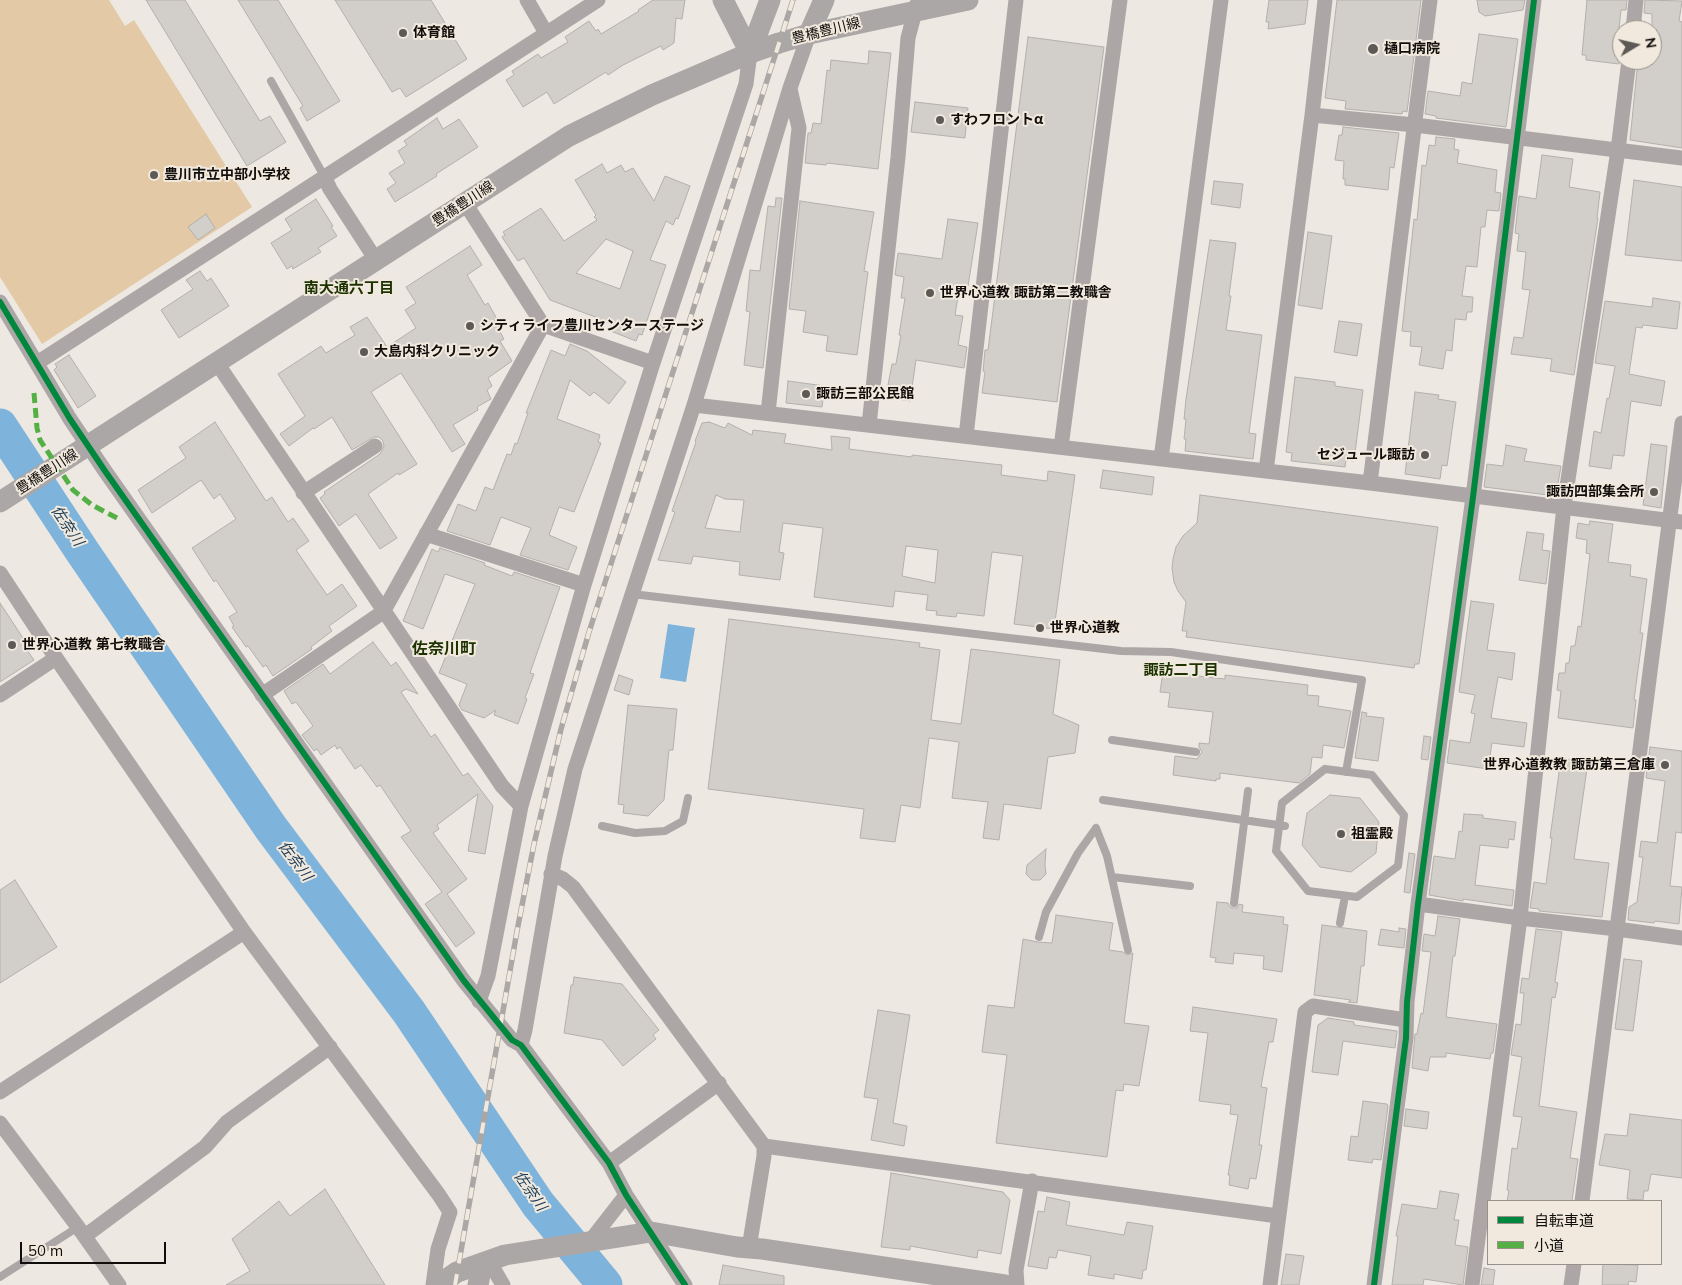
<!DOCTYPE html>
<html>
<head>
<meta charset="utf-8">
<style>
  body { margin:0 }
  #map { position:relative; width:1682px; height:1285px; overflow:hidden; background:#ede8e2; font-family:Mulish,"Noto Sans JP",sans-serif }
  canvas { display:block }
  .legend { position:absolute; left:1487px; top:1200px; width:175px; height:65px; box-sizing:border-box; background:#f1e9de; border:1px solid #979189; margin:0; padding:6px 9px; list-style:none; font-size:15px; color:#100d0a }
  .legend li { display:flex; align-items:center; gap:10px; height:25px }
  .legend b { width:25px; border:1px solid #979189 }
  .north { position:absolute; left:1612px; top:20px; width:50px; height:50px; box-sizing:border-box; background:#f1e9de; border:1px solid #979189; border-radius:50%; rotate:81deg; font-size:14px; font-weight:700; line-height:20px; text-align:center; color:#100d0a }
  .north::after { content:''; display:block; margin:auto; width:18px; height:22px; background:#5d5a56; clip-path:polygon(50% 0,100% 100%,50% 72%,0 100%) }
  .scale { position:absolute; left:20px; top:1242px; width:146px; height:22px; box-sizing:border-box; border:2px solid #100d0a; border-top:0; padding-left:6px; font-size:15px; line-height:18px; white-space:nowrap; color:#100d0a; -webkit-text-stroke:4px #f1e9de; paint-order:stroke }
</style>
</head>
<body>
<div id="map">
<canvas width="1682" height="1285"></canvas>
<ul class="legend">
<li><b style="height:6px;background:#00873e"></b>自転車道</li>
<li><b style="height:6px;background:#54b044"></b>小道</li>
</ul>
<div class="north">N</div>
<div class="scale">50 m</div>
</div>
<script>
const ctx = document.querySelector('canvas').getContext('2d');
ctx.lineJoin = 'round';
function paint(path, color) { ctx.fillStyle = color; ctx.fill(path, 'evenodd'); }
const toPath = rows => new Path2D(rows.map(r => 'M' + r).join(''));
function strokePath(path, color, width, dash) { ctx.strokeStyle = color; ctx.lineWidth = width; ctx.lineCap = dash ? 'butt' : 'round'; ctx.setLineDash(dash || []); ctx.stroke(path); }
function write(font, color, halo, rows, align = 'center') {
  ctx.font = font + ' Mulish,"Noto Sans JP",sans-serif'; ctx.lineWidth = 4; ctx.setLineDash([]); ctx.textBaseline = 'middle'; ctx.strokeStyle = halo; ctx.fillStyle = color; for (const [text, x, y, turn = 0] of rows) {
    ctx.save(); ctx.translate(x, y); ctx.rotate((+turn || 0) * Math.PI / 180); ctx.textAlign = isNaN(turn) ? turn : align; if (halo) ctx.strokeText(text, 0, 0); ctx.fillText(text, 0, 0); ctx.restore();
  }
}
paint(toPath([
  [0,0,109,0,125,26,134,20,252,207,42,344,0,277]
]), '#e3c9a5');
paint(toPath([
  [668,624,695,628,686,682,660,678]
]), '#7eb3db');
strokePath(toPath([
  [0,426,82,551,271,828,409,1012,538,1204,605,1285]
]), '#7eb3db', 35);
const building = toPath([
  [146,0,185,0,260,121,270,116,286,142,247,166,146,0],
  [238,0,278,0,340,101,307,121,300,108,303,106,238,0],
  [335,0,431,0,467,59,406,97,400,88,392,92,335,0],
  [653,0,685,0,682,19,676,18,674,43,663,50,661,46,623,65,608,75,606,72,554,104,547,92,523,107,506,80,514,75,512,71,538,54,541,58,568,42,565,37,589,21,596,31,598,29,601,34,639,11,638,10,653,0],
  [1269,0,1308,0,1305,24,1268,29,1269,22,1266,22,1269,0],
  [1337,0,1421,0,1407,112,1403,111,1402,114,1345,109,1346,101,1325,98,1337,0],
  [1477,0,1525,0,1523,10,1485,16,1479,12,1477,0],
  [1587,0,1627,0,1626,10,1621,10,1617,47,1621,48,1619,64,1586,60,1586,55,1582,55,1587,0],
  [1645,0,1682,1,1679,21,1682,22,1682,148,1630,140,1638,60,1652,60,1652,14,1644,13,1645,0],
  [1479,34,1518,39,1506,127,1436,118,1436,116,1425,114,1428,91,1460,96,1462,82,1472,84,1479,34],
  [1028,37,1104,47,1057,402,982,393,985,372,983,371,985,350,988,350,1028,37],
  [869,51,891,53,878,169,827,163,826,165,805,163,808,133,811,133,813,123,821,124,827,70,830,71,831,60,868,64,869,51],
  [915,102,968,108,965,138,911,132,915,102],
  [437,118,443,129,459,119,478,147,436,174,437,176,395,202,387,189,396,183,389,173,405,163,398,151,407,145,404,141,437,118],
  [1343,127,1399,133,1394,168,1390,167,1388,190,1345,185,1345,179,1343,179,1344,161,1335,160,1339,135,1342,135,1343,127],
  [1436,137,1455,139,1454,149,1459,150,1457,163,1497,170,1495,192,1501,193,1499,211,1487,210,1485,227,1481,227,1477,267,1466,266,1462,296,1473,297,1472,312,1467,312,1466,320,1455,319,1452,351,1446,350,1443,369,1419,365,1422,347,1410,346,1411,332,1402,331,1414,219,1417,220,1422,165,1426,166,1429,145,1435,146,1436,137],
  [1542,155,1573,159,1569,187,1600,192,1597,218,1598,218,1574,375,1550,371,1552,359,1511,354,1514,337,1523,338,1530,290,1522,289,1526,252,1517,251,1519,234,1515,233,1519,196,1536,199,1542,155],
  [602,164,607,173,621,165,625,172,633,168,654,201,665,176,690,186,678,219,676,218,673,225,666,221,650,260,666,265,642,335,639,334,636,341,608,330,611,324,597,319,598,318,550,300,524,258,518,261,502,237,505,235,503,232,541,208,564,241,597,220,594,217,596,215,575,180,602,164],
  [606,239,633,251,620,289,576,273,606,239],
  [1634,180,1682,187,1682,261,1625,255,1634,180],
  [1214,181,1243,184,1240,208,1211,204,1214,181],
  [776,198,782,198,763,368,744,365,750,312,746,311,750,270,760,271,768,206,775,207,776,198],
  [316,199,333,226,331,227,337,236,318,248,321,252,293,269,292,266,287,269,271,243,292,230,285,219,316,199],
  [800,201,874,212,864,271,868,272,857,355,826,351,828,336,803,332,806,311,789,309,800,201],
  [206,214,215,228,198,240,188,227,206,214],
  [948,219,978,223,968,286,960,285,955,315,963,316,958,345,967,347,964,368,916,360,910,401,892,398,894,386,888,385,892,364,896,364,901,335,899,335,905,298,901,298,904,277,895,275,898,253,942,259,948,219],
  [1308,232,1332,236,1322,309,1298,305,1308,232],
  [1210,240,1236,243,1229,296,1231,296,1226,330,1262,335,1249,433,1256,434,1253,459,1185,451,1186,439,1184,439,1186,419,1184,419,1186,399,1210,240],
  [470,246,482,265,467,275,485,305,488,303,497,319,494,321,504,339,500,341,512,361,488,378,492,386,487,390,491,399,477,407,478,410,453,425,465,444,452,452,401,373,371,392,417,464,399,475,398,473,368,494,397,538,380,549,356,514,339,526,320,498,325,494,324,492,380,454,384,446,383,441,379,437,374,437,352,450,332,417,314,429,313,428,289,446,280,434,305,416,278,374,321,346,326,353,355,335,350,327,367,317,387,347,416,328,405,310,416,303,406,287,470,246],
  [200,271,207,281,211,278,229,306,179,338,161,310,193,289,186,280,200,271],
  [1653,298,1680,302,1677,329,1643,325,1642,328,1636,327,1629,374,1665,381,1661,406,1631,401,1624,456,1613,455,1611,469,1589,466,1594,431,1601,433,1607,398,1609,399,1615,366,1595,363,1605,301,1652,307,1653,298],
  [1339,321,1362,324,1357,356,1334,352,1339,321],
  [570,344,587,351,626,382,609,404,594,392,590,396,570,380,557,419,600,435,598,442,601,443,574,512,559,507,549,535,577,547,568,570,520,555,531,528,501,517,490,545,447,531,458,504,476,511,485,487,493,490,507,454,511,455,515,443,517,444,528,413,526,413,551,350,565,356,570,344],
  [69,355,96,396,78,408,54,370,57,367,55,364,69,355],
  [1295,377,1335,382,1335,386,1363,390,1354,461,1346,460,1345,467,1291,461,1292,453,1286,452,1295,377],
  [788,381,825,386,822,407,786,403,788,381],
  [1415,392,1439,395,1438,399,1456,402,1447,466,1442,465,1440,479,1405,474,1415,392],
  [215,422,266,501,272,497,288,522,293,518,309,541,296,550,327,595,342,584,357,606,329,626,332,631,311,647,312,649,273,676,266,665,263,667,248,646,246,647,232,627,234,626,229,617,237,612,216,580,214,582,192,548,236,519,220,494,214,499,201,480,152,513,138,490,186,458,179,447,215,422],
  [709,422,725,428,728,423,752,435,753,430,786,434,784,443,832,450,831,436,850,438,849,449,912,457,912,455,1002,465,1001,475,1047,481,1048,471,1075,475,1054,629,1014,624,1023,556,992,552,984,616,957,613,956,617,936,615,937,611,926,610,928,595,895,591,893,607,814,597,823,528,783,523,779,552,784,553,780,580,739,575,740,562,693,556,691,564,658,560,675,512,672,511,696,442,695,441,702,423,709,422],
  [716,495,725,499,744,500,740,532,705,528,716,495],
  [906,546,938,550,935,583,902,576,906,546],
  [1651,444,1667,446,1661,508,1643,505,1651,444],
  [1506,445,1527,449,1524,461,1561,466,1556,496,1484,487,1487,464,1503,466,1506,445],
  [1103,470,1154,477,1152,495,1100,488,1103,470],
  [1200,495,1438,527,1419,664,1415,664,1414,668,1186,637,1187,631,1182,631,1186,602,1178,591,1174,582,1172,568,1173,559,1176,547,1183,536,1197,523,1200,495],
  [1590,521,1613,524,1608,562,1631,565,1630,576,1647,579,1640,633,1643,633,1634,700,1636,700,1633,728,1558,718,1561,691,1557,690,1559,673,1565,673,1566,663,1569,663,1571,646,1575,646,1578,626,1581,627,1590,554,1586,553,1587,540,1576,538,1578,523,1589,525,1590,521],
  [1527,532,1544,534,1542,550,1550,551,1546,584,1519,580,1527,532],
  [440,548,485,563,484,565,512,576,514,572,560,587,530,673,534,674,525,698,527,699,518,724,494,715,496,710,484,718,462,710,459,705,467,684,439,673,475,584,445,574,423,629,403,621,432,549,438,552,440,548],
  [1471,601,1494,604,1487,650,1515,653,1512,680,1498,677,1491,718,1527,723,1524,747,1492,743,1488,769,1447,763,1450,740,1470,743,1475,714,1471,713,1475,695,1459,692,1471,601],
  [0,603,25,641,22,643,34,660,0,682,0,603],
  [729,619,920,643,919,647,940,650,931,720,961,724,971,649,1060,660,1053,714,1079,725,1075,753,1048,757,1041,809,1004,804,999,840,983,838,988,802,952,798,959,742,929,738,920,808,901,805,895,842,860,838,864,809,708,789,729,619],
  [373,642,391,666,396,662,418,694,406,689,401,692,431,737,435,734,463,776,468,773,493,806,485,854,468,851,478,794,437,825,439,829,433,833,467,879,447,894,475,933,456,947,425,904,442,892,401,837,411,831,380,785,377,787,361,765,355,769,340,747,337,749,335,745,321,755,317,749,314,751,302,735,313,726,296,702,292,704,284,691,323,664,330,674,373,642],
  [1163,672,1225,679,1225,675,1308,685,1307,695,1319,696,1318,706,1351,711,1344,748,1323,745,1322,758,1312,757,1310,774,1299,783,1220,773,1220,779,1216,779,1216,781,1173,775,1175,756,1197,759,1202,752,1199,747,1199,743,1209,744,1213,712,1168,707,1170,693,1160,692,1163,672],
  [619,675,633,680,629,695,614,690,619,675],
  [628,705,677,709,673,750,669,750,664,800,648,816,623,813,624,805,618,804,628,705],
  [1362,712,1367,713,1366,716,1384,718,1378,761,1355,758,1362,712],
  [1424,736,1431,737,1428,760,1421,759,1424,736],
  [1650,747,1682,751,1682,833,1676,832,1670,886,1682,887,1679,924,1655,921,1654,923,1628,920,1629,907,1637,902,1643,857,1639,857,1641,841,1657,843,1665,781,1646,778,1650,747],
  [1561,758,1588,762,1574,859,1609,863,1602,917,1539,911,1539,909,1530,908,1534,882,1546,884,1552,838,1550,838,1561,758],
  [1330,795,1360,798,1379,822,1376,853,1351,872,1320,867,1302,845,1307,813,1330,795],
  [1464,814,1483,815,1483,818,1516,822,1514,840,1509,839,1508,848,1480,845,1475,885,1514,890,1512,906,1463,899,1463,901,1429,895,1434,856,1455,859,1459,831,1462,832,1464,814],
  [1046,849,1045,865,1046,874,1040,880,1032,880,1026,874,1027,865,1046,849],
  [1409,853,1415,854,1410,893,1404,892,1409,853],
  [15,880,57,947,0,983,0,890,15,880],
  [1217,902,1228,903,1230,907,1233,908,1237,908,1239,904,1243,905,1242,912,1284,917,1283,924,1288,925,1282,972,1263,969,1264,956,1234,953,1233,964,1215,962,1216,958,1210,957,1217,902],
  [1056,915,1113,923,1109,950,1123,952,1127,955,1133,953,1124,1023,1149,1026,1139,1086,1124,1084,1123,1091,1116,1090,1107,1157,996,1143,1007,1055,982,1052,988,1005,1014,1008,1023,939,1038,942,1052,943,1056,915],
  [1438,916,1460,919,1455,956,1453,956,1446,1017,1497,1024,1493,1053,1491,1053,1490,1059,1446,1053,1446,1057,1430,1057,1428,1071,1412,1068,1415,1034,1417,1034,1421,1013,1423,1014,1431,952,1422,951,1424,934,1435,936,1438,916],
  [1322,925,1367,931,1364,966,1361,966,1357,1003,1348,1002,1351,1000,1314,995,1322,925],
  [1399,928,1406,929,1404,948,1378,945,1381,929,1399,932,1399,928],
  [1536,929,1562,932,1555,982,1558,983,1555,998,1552,997,1539,1106,1577,1112,1570,1158,1578,1159,1572,1201,1507,1201,1509,1191,1507,1190,1512,1148,1517,1149,1522,1117,1513,1116,1522,1057,1511,1055,1516,1024,1521,1025,1524,993,1520,993,1522,978,1529,979,1536,929],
  [1624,959,1642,961,1633,1031,1615,1029,1624,959],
  [574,977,622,984,659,1030,653,1035,656,1039,623,1066,602,1040,564,1033,571,985,573,985,574,977],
  [1193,1007,1277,1019,1273,1042,1269,1042,1261,1087,1267,1088,1259,1145,1262,1145,1256,1179,1250,1178,1248,1189,1229,1185,1230,1175,1228,1175,1238,1115,1230,1114,1231,1105,1199,1101,1208,1033,1190,1031,1193,1007],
  [878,1010,910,1015,893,1123,907,1126,904,1146,871,1140,878,1099,864,1097,878,1010],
  [1328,1018,1354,1022,1354,1025,1397,1031,1395,1048,1343,1041,1338,1075,1312,1072,1318,1025,1328,1018],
  [1363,1101,1387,1104,1388,1106,1381,1160,1373,1159,1372,1163,1348,1160,1351,1136,1358,1137,1363,1101],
  [1406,1109,1429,1112,1427,1129,1404,1126,1406,1109],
  [1630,1114,1682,1120,1682,1178,1651,1174,1648,1191,1644,1191,1643,1200,1627,1199,1630,1170,1599,1165,1605,1134,1627,1136,1630,1114],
  [891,1173,1003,1192,1010,1200,1001,1254,978,1250,977,1258,910,1246,910,1250,881,1247,891,1173],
  [325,1189,385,1285,226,1285,250,1271,232,1239,279,1201,290,1216,325,1189],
  [1440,1191,1459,1194,1454,1220,1459,1220,1455,1245,1468,1247,1463,1285,1424,1279,1423,1285,1392,1285,1398,1236,1396,1236,1402,1204,1437,1209,1440,1191],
  [1047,1197,1070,1202,1066,1225,1124,1235,1127,1222,1153,1226,1146,1270,1143,1270,1142,1279,1114,1274,1114,1279,1088,1275,1091,1256,1058,1250,1056,1258,1049,1257,1047,1269,1028,1266,1038,1211,1044,1212,1047,1197],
  [1286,1254,1304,1256,1299,1285,1281,1285,1286,1254],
  [1603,1264,1638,1265,1636,1282,1629,1281,1628,1285,1602,1285,1603,1264],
  [723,1265,784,1276,784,1285,719,1285,723,1265],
  [1484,1268,1495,1270,1493,1285,1481,1285,1484,1268]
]);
paint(building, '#d2cec9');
strokePath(building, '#b3b0ac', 1);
strokePath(toPath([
  [271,81,324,176],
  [632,594,1121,651,1171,652,1362,680,1346,772],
  [1112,740,1196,752],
  [1325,769,1372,775,1404,815,1398,866,1357,897,1308,891,1276,851,1282,803,1325,769],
  [1103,800,1285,826],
  [602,826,635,833,665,831,683,821,688,798],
  [1096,828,1107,856,1128,950],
  [1112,877,1190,886],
  [1234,903,1248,791],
  [1340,923,1345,896],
  [1039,937,1046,912,1078,853,1096,828],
  [0,1277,78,1227]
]), '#aca7a6', 8);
strokePath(toPath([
  [527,0,546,33],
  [1633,30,1636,0],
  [1312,115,1415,125,1682,158],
  [324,176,330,189,376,260],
  [465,203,543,325,653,363],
  [0,302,70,419,105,471,464,981,512,1040,521,1045,609,1163,626,1195,685,1285],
  [37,363,598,0],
  [217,363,502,786,521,806],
  [694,405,1370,483,1682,522],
  [768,413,799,128,790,89],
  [869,425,898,157,908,38,917,4],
  [966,436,1016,0],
  [1061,447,1120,0],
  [1161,459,1221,0],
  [1266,471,1312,115,1325,0],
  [1370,483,1430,0],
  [303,493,375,446],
  [426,534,584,585],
  [0,573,56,658,244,932,439,1195,450,1212,438,1249,433,1285],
  [0,695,56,658],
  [262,695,383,612,543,325],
  [551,874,563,879,573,887,764,1146,1278,1216],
  [1418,904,1520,918,1617,929,1682,938],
  [479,1001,488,976,521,806,584,585,653,363,746,84,750,53],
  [521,1045,525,1030,555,856,575,769,694,405,790,88,809,34],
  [0,1092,244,932],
  [0,1123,78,1227,119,1285],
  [609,1163,719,1083],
  [1582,1201,1682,423],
  [85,1236,205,1147,227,1122,330,1047],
  [591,1240,626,1195],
  [749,1248,764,1156,764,1146],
  [489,1261,503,1285],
  [1017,1285,1016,1270,1032,1181],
  [1270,1285,1305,1012,1313,1006,1406,1020],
  [1374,1285,1406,1038,1407,1002,1418,904,1473,497,1534,0],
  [1472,1285,1520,918,1564,506,1618,150,1629,60],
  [1571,1285,1574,1264]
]), '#aca7a6', 15);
strokePath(toPath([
  [723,0,750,53],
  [809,34,824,0],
  [750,53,770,0],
  [0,502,569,136,652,95,750,53,779,43,809,34,968,0],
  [438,1285,457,1272,505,1255,651,1232,737,1247,762,1249,1005,1285],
  [478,1285,482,1264]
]), '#aba7a6', 21);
const rail = toPath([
  [455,1285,517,931,534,844,561,729,589,632,793,0]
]);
strokePath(rail, '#aaa7a5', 5.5);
strokePath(rail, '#f1e9de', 4, [11]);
strokePath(toPath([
  [34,393,37,428,40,440,73,490,92,505,117,518]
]), '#54b044', 5, [10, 5]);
strokePath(toPath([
  [0,302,70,419,105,471,464,981,512,1040,521,1045,609,1163,626,1195,685,1285],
  [1374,1285,1406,1038,1407,1002,1418,904,1473,497,1534,0]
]), '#00873e', 6);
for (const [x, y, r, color] of [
  [403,33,5,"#5d5a56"],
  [1373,49,6,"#5d5a56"],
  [940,120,5,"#5d5a56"],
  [154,175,5,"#5d5a56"],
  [930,293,5,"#5d5a56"],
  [470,326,5,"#5d5a56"],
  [364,352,5,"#5d5a56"],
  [806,394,5,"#5d5a56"],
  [1425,455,5,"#5d5a56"],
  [1654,492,5,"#5d5a56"],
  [1040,628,5,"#5d5a56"],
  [12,645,5,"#5d5a56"],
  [1665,765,5,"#5d5a56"],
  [1341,834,5,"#5d5a56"]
]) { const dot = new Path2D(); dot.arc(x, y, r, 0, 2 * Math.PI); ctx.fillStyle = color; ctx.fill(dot); strokePath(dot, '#f1e9de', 2); }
write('14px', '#100d0a', '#f1e9de', [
  ["豊橋豊川線",826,31,-14],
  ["豊橋豊川線",463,204,-33],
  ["豊橋豊川線",47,472,-33]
]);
write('bold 14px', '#100d0a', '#f1e9de', [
  ["体育館",413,33],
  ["樋口病院",1384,49],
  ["すわフロントα",950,120],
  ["豊川市立中部小学校",164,175],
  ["世界心道教 諏訪第二教職舎",940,293],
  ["シティライフ豊川センターステージ",480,326],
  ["大島内科クリニック",374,352],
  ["諏訪三部公民館",816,394],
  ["セジュール諏訪",1415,455,"right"],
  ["諏訪四部集会所",1644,492,"right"],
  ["世界心道教",1050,628],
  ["世界心道教 第七教職舎",22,645],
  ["世界心道教教 諏訪第三倉庫",1655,765,"right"],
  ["祖霊殿",1351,834]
], 'left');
write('bold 15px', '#1c3200', '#f1e9de', [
  ["南大通六丁目",349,288],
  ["諏訪二丁目",1181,670]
]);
write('italic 15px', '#1a3b55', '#f1e9de', [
  ["佐奈川",67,526,56],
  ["佐奈川",295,861,53],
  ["佐奈川",530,1191,55]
]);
write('bold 16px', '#1c3200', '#f1e9de', [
  ["佐奈川町",444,649]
]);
</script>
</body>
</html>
